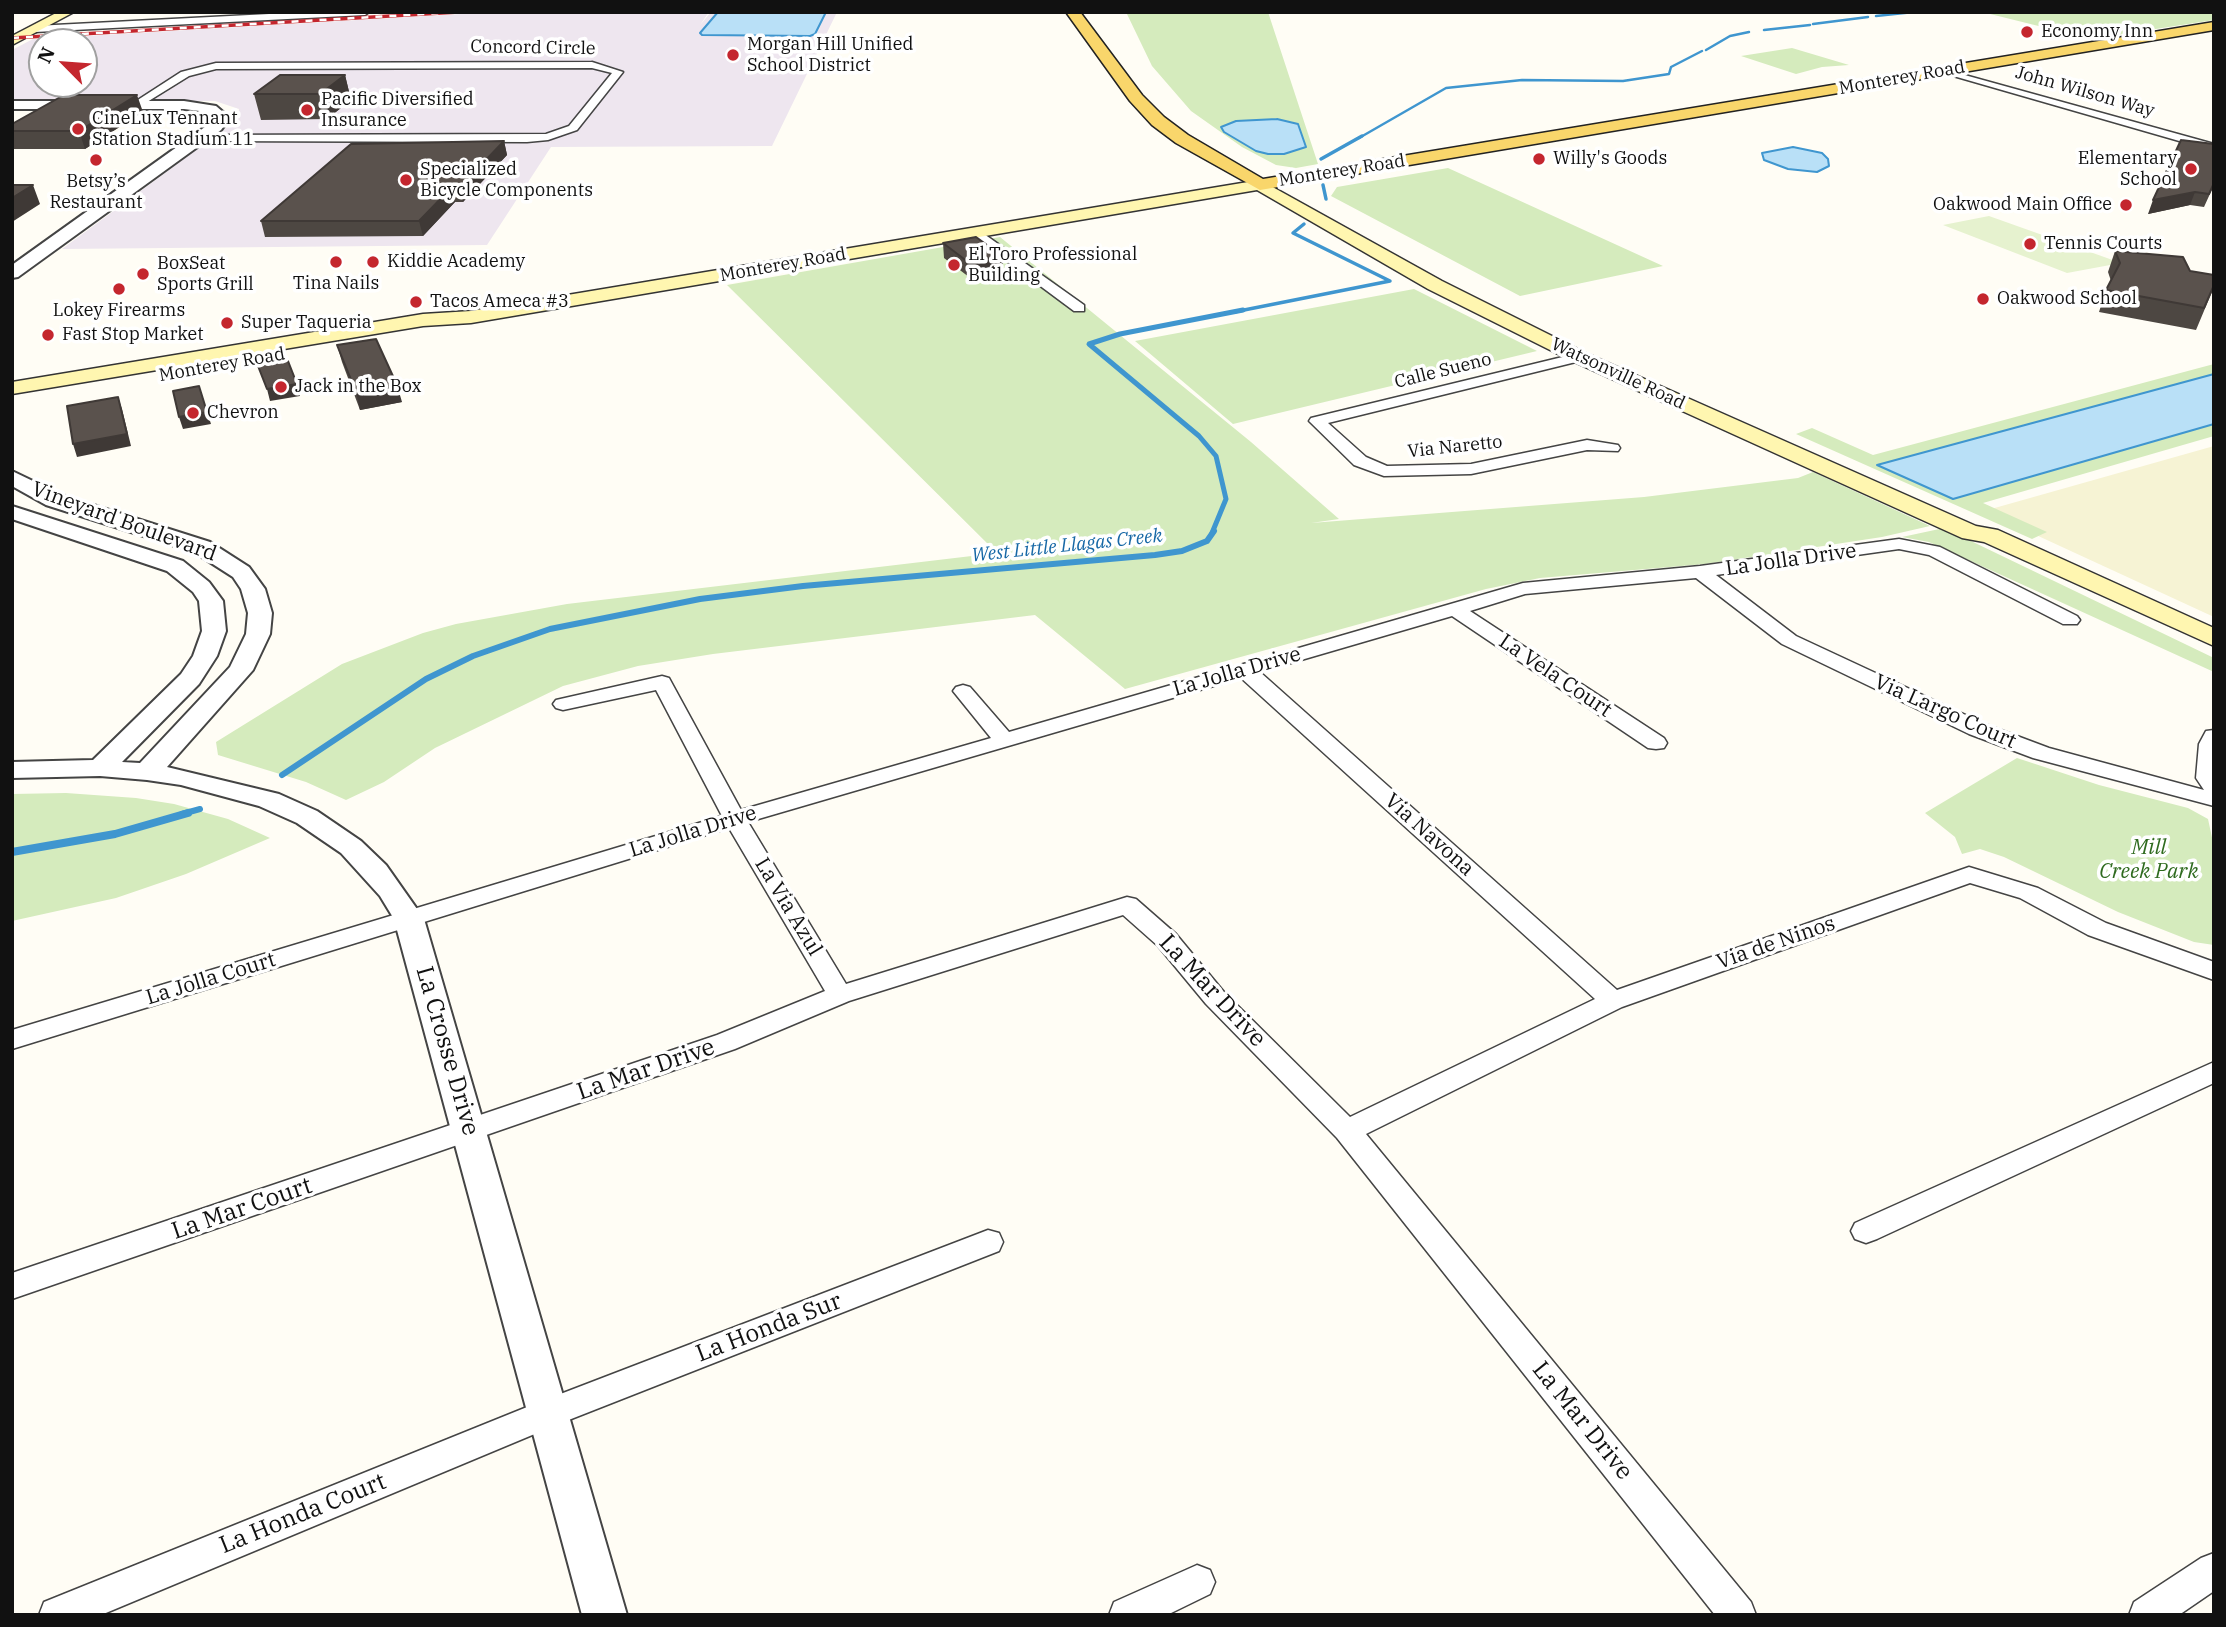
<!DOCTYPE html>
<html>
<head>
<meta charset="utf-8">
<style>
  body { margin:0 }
  #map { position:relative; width:2226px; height:1627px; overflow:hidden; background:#fffdf5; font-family:"IBM Plex Serif",serif }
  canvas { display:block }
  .frame { position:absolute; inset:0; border:14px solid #111; pointer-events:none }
  .north { position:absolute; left:28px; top:28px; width:70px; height:70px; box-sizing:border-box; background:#fff; border:2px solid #a0a0a0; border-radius:50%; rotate:295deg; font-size:19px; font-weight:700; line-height:28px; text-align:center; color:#111 }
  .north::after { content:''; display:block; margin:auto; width:24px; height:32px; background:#c4262e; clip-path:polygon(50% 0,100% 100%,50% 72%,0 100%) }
</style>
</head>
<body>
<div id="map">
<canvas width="2226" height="1627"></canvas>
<div class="frame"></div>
<div class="north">N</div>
</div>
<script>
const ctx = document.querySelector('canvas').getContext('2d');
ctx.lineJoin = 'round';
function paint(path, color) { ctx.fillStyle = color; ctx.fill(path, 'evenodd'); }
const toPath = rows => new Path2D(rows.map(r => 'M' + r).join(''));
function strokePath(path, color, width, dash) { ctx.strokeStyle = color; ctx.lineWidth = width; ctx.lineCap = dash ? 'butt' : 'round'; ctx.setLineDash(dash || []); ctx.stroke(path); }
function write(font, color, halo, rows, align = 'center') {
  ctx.font = font + ' "IBM Plex Serif",serif'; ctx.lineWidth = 7; ctx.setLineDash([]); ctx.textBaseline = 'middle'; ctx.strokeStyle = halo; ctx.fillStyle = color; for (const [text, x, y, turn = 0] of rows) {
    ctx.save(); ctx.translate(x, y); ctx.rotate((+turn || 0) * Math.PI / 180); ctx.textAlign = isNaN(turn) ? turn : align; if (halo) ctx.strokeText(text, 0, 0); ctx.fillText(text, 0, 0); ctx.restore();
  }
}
paint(toPath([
  [494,12,709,12,700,25,711,12,837,12,772,146,551,147,487,245,62,249,238,119,239,109,215,101,12,101,12,50,33,39],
  [42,42,84,42,84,84,42,84]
]), '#eee6ef');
paint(toPath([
  [2214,446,2214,617,1984,511]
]), '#f6f3d4');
paint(toPath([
  [1126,12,1268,12,1318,164,1296,168,1276,165,1242,147,1191,111,1152,66],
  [1982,12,2214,12,2214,20,2091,39],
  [1792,48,1849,65,1822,67,1796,74,1741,56],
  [1448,168,1663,266,1520,296,1331,196,1337,187],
  [1000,237,1251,442,1339,519,1311,523,1644,497,1798,478,1813,472,1930,526,1882,537,1705,564,1540,578,1486,589,1125,689,1035,615,713,654,638,666,563,686,435,748,384,782,346,800,306,782,218,755,216,742,342,664,423,633,456,624,567,604,997,553,727,285],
  [1414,289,1537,351,1233,424,1135,341],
  [2214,364,2214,436,1983,503,2047,532,2032,539,1796,434,1812,428,1873,455],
  [1944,528,2214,658,2214,672,1929,542,1902,537],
  [2017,758,2099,785,2188,808,2208,819,2214,847,2214,945,2194,942,2118,912,2004,857,1980,849,1962,854,1955,837,1925,813],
  [66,793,136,798,174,804,228,819,270,838,186,874,116,898,12,921,12,794]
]), '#d5ebbd');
paint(toPath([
  [1989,216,2121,263,2067,273,1943,225]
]), '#e6f2cf');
const water = toPath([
  [718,12,826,12,815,34,810,36,702,35,700,33,718,12],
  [1277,119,1298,124,1306,147,1284,154,1268,154,1256,151,1224,132,1221,127,1236,121,1277,119],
  [1793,147,1822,153,1828,159,1829,166,1817,172,1788,169,1764,160,1762,153,1793,147],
  [2214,374,2214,424,1953,499,1877,465,2214,374]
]);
paint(water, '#b9e0f7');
strokePath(water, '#3f96cf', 2);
strokePath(toPath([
  [1876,16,1914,12],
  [1813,24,1868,17],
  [1764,30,1810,25],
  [1706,50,1730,36,1749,32],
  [1359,138,1446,88,1522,80,1623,81,1669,74,1671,67,1702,51]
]), '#3f96cf', 2.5);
strokePath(toPath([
  [1321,159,1362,136],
  [1323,185,1326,199],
  [1234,312,1390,281,1293,233,1304,224]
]), '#3f96cf', 3.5);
strokePath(toPath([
  [1212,533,1226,499,1216,456,1199,436,1089,344,1120,334,1243,310]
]), '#3f96cf', 5);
strokePath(toPath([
  [282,775,426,679,473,656,550,629,700,599,803,586,1155,555,1182,551,1207,541,1214,531],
  [182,814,200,809]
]), '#3f96cf', 6);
strokePath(toPath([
  [12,852,115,834,188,813]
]), '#3f96cf', 8);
const minor = toPath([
  [308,12,369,12,365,15,35,32,30,29,35,26,308,12],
  [592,62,623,72,577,130,548,140,527,142,200,141,194,138,200,135,546,134,569,126,612,73,592,68,216,69,189,76,139,107,130,105,181,72,216,63,592,62],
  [1943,69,2214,144,2214,151,1943,73,1943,69],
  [977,229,1084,305,1084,311,1074,311,973,236,971,233,977,229],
  [1579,353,1586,357,1584,360,1328,423,1366,457,1387,466,1471,464,1587,440,1618,445,1620,448,1618,451,1587,450,1471,474,1384,476,1354,465,1309,421,1311,418,1579,353],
  [1899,539,1940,547,2077,616,2080,620,2077,624,2063,624,1929,555,1899,549,1716,575,1796,636,1985,724,2049,748,2204,790,2196,778,2199,744,2206,731,2214,730,2214,806,2033,758,1969,734,1782,644,1696,578,1525,594,1470,611,1664,738,1667,743,1664,748,1656,749,1648,748,1452,616,1260,672,1617,990,1969,867,2038,888,2106,923,2214,962,2214,980,2088,935,2020,898,1970,883,1622,1007,1366,1134,1751,1602,1756,1615,1715,1615,1337,1138,1206,1004,1158,946,1123,915,849,1001,735,1049,12,1299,12,1273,717,1035,825,991,729,828,12,1049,12,1030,722,816,656,690,563,710,556,708,553,704,556,700,662,676,669,678,741,810,991,738,953,691,956,687,963,685,970,687,1009,732,1523,583,1700,566,1899,539],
  [1241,678,1595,999,1350,1117,1224,992,1176,934,1136,899,1127,897,846,984,748,822,1241,678],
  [2214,1062,2214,1083,1877,1239,1866,1243,1855,1239,1851,1231,1855,1223,2214,1062],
  [988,1230,999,1233,1003,1242,999,1251,561,1423,101,1615,39,1615,44,1602,537,1403,988,1230],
  [2214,1553,2214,1591,2179,1615,2129,1615,2134,1602,2201,1558,2214,1553],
  [1197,1565,1210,1570,1215,1582,1210,1594,1167,1615,1109,1615,1114,1602,1197,1565]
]);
const tertiary = toPath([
  [12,101,184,101,216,106,230,118,221,130,18,277,12,278,12,265,216,119,207,112,184,109,12,109,12,101],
  [12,471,62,495,210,542,249,567,265,589,272,613,270,634,253,670,167,767,279,794,317,811,361,841,386,865,424,919,627,1615,582,1615,394,919,380,896,341,853,297,823,259,806,181,785,147,780,100,776,12,778,12,762,93,760,181,674,193,656,202,631,199,601,193,592,167,571,12,519,12,506,183,561,209,582,223,601,226,631,217,656,199,684,122,762,140,763,230,667,246,634,248,613,241,589,233,577,194,552,46,505,12,486,12,471]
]);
const secondary = toPath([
  [58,12,74,12,12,45,12,36,58,12],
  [1260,180,1442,281,1586,353,1976,526,1998,530,2214,628,2214,646,1984,542,1962,538,1572,361,1428,289,1257,190,471,323,423,326,12,394,12,382,423,314,471,311,1260,180]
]);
const primary = toPath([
  [1066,12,1080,12,1142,95,1164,117,1188,135,1263,179,2214,22,2214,30,1260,190,1176,143,1152,125,1130,101,1066,12]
]);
strokePath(minor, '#444', 3);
strokePath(tertiary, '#444', 4);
strokePath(secondary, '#333', 3);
strokePath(primary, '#222', 3);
paint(minor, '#fff');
paint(tertiary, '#fff');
paint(secondary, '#fff6b0');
paint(primary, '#f9d66b');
const rail = toPath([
  [12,38,459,12]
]);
strokePath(rail, '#c4262e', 3.5);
strokePath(rail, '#fff', 2.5, [7]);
paint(toPath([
  [345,75,351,100,327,119,261,120,254,94],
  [143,112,85,149,12,149,12,124],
  [504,141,507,155,463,202,455,202,423,236,265,237,261,221],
  [2214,144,2214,185,2204,207,2190,205,2148,214],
  [943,243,1002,256,1003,271,969,277,944,258],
  [2115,251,2190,271,2214,287,2196,330,2099,312,2106,290,2111,281,2108,272],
  [337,345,402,402,360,410,342,362]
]), '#4d4742');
paint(toPath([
  [345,75,351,100,327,119,320,94],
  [137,95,143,112,85,149,79,131],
  [504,141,507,155,463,202,460,187],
  [33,185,40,204,12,222,12,198],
  [452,187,455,202,423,236,419,221],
  [2195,192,2190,205,2148,214,2153,200],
  [1002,256,1003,271,969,277,968,262],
  [297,384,300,396,270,401,267,389],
  [397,385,402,402,360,410,356,392],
  [199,386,211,424,183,429,179,417],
  [118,397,122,409,131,446,77,457,73,444]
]), '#3f3936');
const building = toPath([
  [280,75,345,75,320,94,254,94,280,75],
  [64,95,137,95,79,131,12,131,12,124,64,95],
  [2181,140,2214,144,2214,183,2209,194,2195,192,2153,200,2181,140],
  [504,141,460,187,452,187,419,221,261,221,351,144,504,141],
  [12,185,33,185,12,198,12,185],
  [976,237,1002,256,968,262,943,243,976,237],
  [2115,251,2183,257,2190,271,2214,275,2214,285,2204,308,2106,290,2120,263,2115,251],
  [376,339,397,385,356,392,337,345,376,339],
  [288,361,297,384,267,389,258,366,288,361],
  [199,386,207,412,179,417,173,391,199,386],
  [118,397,127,434,73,444,67,406,118,397]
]);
paint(building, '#5a524d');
strokePath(building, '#3f3936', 2);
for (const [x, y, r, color] of [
  [2027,32,7,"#c4262e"],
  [733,55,7,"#c4262e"],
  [307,110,7,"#c4262e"],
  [78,129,7,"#c4262e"],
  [1539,159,7,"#c4262e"],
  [96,160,7,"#c4262e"],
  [2191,169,7,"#c4262e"],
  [406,180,7,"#c4262e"],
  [2126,205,7,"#c4262e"],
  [2030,244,7,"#c4262e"],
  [336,262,7,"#c4262e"],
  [373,262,7,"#c4262e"],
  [954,265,7,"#c4262e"],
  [143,274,7,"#c4262e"],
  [119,289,7,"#c4262e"],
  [1983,299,7,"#c4262e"],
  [416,302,7,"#c4262e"],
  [227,323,7,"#c4262e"],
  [48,335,7,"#c4262e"],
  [281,387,7,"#c4262e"],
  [193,413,7,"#c4262e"]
]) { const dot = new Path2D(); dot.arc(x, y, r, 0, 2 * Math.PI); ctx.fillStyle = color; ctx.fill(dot); strokePath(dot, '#fff', 2.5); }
write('18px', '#111', '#fff', [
  ["Economy Inn",2041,32],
  ["Morgan Hill Unified",747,45],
  ["School District",747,66],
  ["Pacific Diversified",321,100],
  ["Insurance",321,121],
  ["CineLux Tennant",92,119],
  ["Station Stadium 11",92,140],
  ["Willy's Goods",1553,159],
  ["Elementary",2177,159,"right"],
  ["School",2177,180,"right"],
  ["Specialized",420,170],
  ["Bicycle Components",420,191],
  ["Betsy’s",96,182,"center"],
  ["Restaurant",96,203,"center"],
  ["Oakwood Main Office",2112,205,"right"],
  ["Tennis Courts",2044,244],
  ["El Toro Professional",968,255],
  ["Building",968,276],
  ["Kiddie Academy",387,262],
  ["BoxSeat",157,264],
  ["Sports Grill",157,285],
  ["Tina Nails",336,284,"center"],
  ["Oakwood School",1997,299],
  ["Tacos Ameca #3",430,302],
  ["Lokey Firearms",119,311,"center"],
  ["Super Taqueria",241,323],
  ["Fast Stop Market",62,335],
  ["Jack in the Box",295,387],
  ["Chevron",207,413]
], 'left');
write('18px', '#111', '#fff', [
  ["Concord Circle",533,48,1],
  ["Monterey Road",1902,78,-10],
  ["John Wilson Way",2085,92,16],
  ["Monterey Road",1342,171,-9],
  ["Monterey Road",783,265,-10],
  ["Monterey Road",222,365,-10],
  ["Calle Sueno",1443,371,-14],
  ["Watsonville Road",1618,374,25],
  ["Via Naretto",1455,447,-6]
]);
write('italic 19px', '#1768a6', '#fff', [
  ["West Little Llagas Creek",1067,546,-6]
]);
write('21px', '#111', '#fff', [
  ["Vineyard Boulevard",124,522,20],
  ["La Jolla Drive",1791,560,-8],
  ["La Jolla Drive",1237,672,-16],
  ["La Vela Court",1555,676,34],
  ["Via Largo Court",1945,712,24],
  ["La Jolla Drive",693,832,-17],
  ["Via Navona",1429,835,42],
  ["La Via Azul",788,907,59],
  ["Via de Ninos",1776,943,-19],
  ["La Jolla Court",211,979,-17]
]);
write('italic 21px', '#2f6b1f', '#fff', [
  ["Mill",2149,848],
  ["Creek Park",2149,872]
]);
write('24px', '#111', '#fff', [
  ["La Mar Drive",1212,991,47],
  ["La Crosse Drive",447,1051,74],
  ["La Mar Drive",646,1070,-19],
  ["La Mar Court",242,1209,-19],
  ["La Honda Sur",769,1328,-21],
  ["La Mar Drive",1582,1421,51],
  ["La Honda Court",303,1514,-22]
]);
</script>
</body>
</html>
